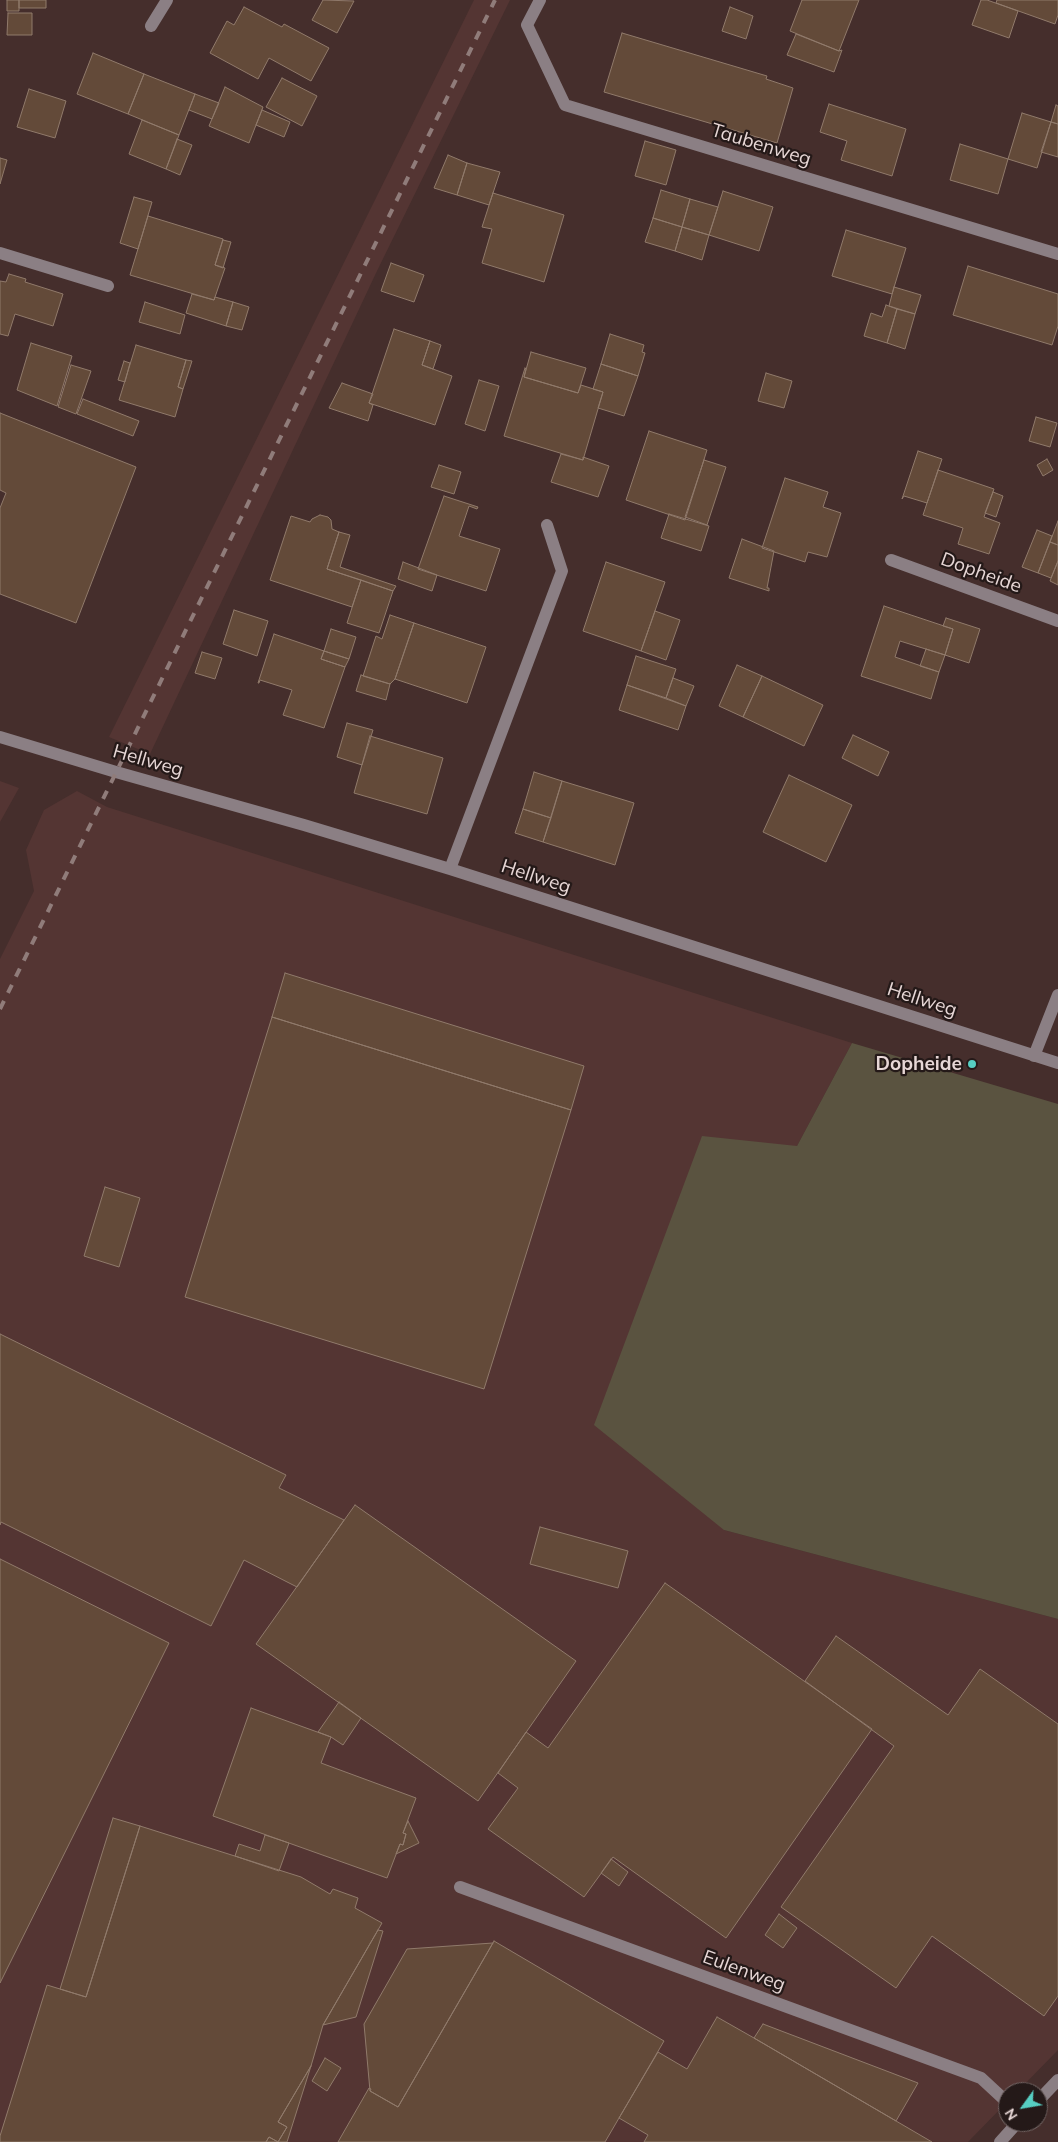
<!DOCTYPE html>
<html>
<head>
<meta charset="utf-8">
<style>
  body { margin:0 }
  #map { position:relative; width:1058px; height:2142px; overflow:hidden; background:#452e2c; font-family:Mulish,sans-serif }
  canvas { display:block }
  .north { position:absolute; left:998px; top:2082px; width:50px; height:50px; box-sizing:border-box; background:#241918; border:1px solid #726564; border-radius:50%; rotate:238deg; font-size:14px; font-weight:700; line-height:20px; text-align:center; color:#e7d7d6 }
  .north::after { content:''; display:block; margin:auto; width:18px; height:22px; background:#56cec2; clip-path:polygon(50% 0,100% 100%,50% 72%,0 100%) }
</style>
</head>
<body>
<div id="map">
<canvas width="1058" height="2142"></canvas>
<div class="north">N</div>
</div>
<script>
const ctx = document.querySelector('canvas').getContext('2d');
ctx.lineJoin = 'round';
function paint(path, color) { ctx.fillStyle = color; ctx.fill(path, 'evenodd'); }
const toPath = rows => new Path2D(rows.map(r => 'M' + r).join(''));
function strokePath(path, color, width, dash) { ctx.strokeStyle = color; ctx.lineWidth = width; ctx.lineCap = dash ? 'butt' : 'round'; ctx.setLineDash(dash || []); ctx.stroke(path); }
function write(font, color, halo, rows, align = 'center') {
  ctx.font = font + ' Mulish,sans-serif'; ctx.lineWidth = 4.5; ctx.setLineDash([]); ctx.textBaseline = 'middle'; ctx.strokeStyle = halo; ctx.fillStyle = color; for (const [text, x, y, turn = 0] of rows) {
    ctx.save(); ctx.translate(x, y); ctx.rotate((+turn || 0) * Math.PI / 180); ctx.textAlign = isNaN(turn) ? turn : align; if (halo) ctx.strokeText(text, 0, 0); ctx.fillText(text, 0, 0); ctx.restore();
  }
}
paint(toPath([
  [474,0,510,0,376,273,150,754,109,737],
  [0,781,19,788,0,822],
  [77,791,107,807,852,1043,797,1146,724,1530,1058,1619,1058,2050,1017,2092,1008,2092,1008,2101,968,2142,0,2142,0,959,34,891,26,850,44,810]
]), '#543533');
paint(toPath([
  [852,1043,1058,1104,1058,1619,724,1530,594,1425,702,1136,797,1146]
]), '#5a5340');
const building = toPath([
  [7,0,19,0,19,11,7,11,7,0],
  [19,0,46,0,46,8,19,8,19,0],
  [323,0,354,1,337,33,312,20,323,0],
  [802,0,859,0,839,51,790,31,802,0],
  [981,0,987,0,1018,11,1009,38,972,25,981,0],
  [997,0,1058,0,1058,15,1055,24,996,3,997,0],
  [244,7,282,27,284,24,329,48,311,81,269,58,258,79,210,53,227,21,234,25,244,7],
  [730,7,753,16,746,39,722,31,730,7],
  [8,13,32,13,32,35,7,35,8,13],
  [622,33,767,76,766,79,793,88,777,143,604,92,622,33],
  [796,34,839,51,842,50,834,72,787,55,796,34],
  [93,53,144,74,128,114,77,94,93,53],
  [144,74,195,94,179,135,128,114,144,74],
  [282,78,317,96,302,126,266,107,282,78],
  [225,87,263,107,249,143,209,126,225,87],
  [29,89,66,101,55,138,17,127,29,89],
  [195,94,219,103,212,119,189,110,195,94],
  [829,104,906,129,892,176,841,160,847,141,820,132,829,104],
  [1056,105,1058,106,1058,124,1051,122,1056,105],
  [262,110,290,122,284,137,256,125,262,110],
  [1022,113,1051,122,1037,168,1008,159,1022,113],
  [142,120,179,135,166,169,129,154,142,120],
  [1051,122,1058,124,1058,157,1041,152,1051,122],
  [177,139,192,145,180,175,166,169,177,139],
  [645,141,676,150,666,185,635,176,645,141],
  [960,144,1008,159,998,194,950,180,960,144],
  [448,155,467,163,457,195,434,188,448,155],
  [0,158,7,160,0,184,0,158],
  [467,163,500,172,489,205,457,195,467,163],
  [661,190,690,199,682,227,653,218,661,190],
  [723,191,773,207,759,251,709,235,723,191],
  [493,193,564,215,544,282,482,263,492,229,482,227,493,193],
  [134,197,152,202,138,249,120,243,134,197],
  [690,199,718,207,709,235,682,227,690,199],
  [148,216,223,239,215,265,225,268,214,300,130,275,148,216],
  [653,218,682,227,675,251,645,242,653,218],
  [682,227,709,235,702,260,675,251,682,227],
  [846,230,906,248,892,294,832,276,846,230],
  [223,240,231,242,223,268,215,265,223,240],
  [391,263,424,275,414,302,381,291,391,263],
  [968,266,1058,294,1058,326,1052,345,953,315,968,266],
  [9,274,26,279,25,282,63,294,53,326,15,314,8,336,0,334,0,281,6,282,9,274],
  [894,287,921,295,915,314,889,306,894,287],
  [192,294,214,300,215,297,233,302,226,326,186,313,192,294],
  [145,302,185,315,180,334,139,322,145,302],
  [233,302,249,307,242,330,226,326,233,302],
  [886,305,897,309,887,343,864,336,871,313,882,317,886,305],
  [897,309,915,314,905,349,887,343,897,309],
  [394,329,430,341,422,365,452,376,435,425,369,403,394,329],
  [610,334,644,345,642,352,645,353,638,376,601,364,610,334],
  [430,341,441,345,433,369,422,365,430,341],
  [31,343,72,356,57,406,17,390,31,343],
  [136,345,186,360,178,387,183,389,175,417,119,400,136,345],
  [531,352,586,368,578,393,524,377,531,352],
  [186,360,192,361,183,389,178,387,186,360],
  [124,361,130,363,125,382,118,380,124,361],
  [601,364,638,376,624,416,598,408,603,392,593,389,601,364],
  [71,365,91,371,76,414,58,407,71,365],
  [525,368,526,369,524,377,578,393,581,385,603,392,583,460,504,436,525,368],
  [766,373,792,381,784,408,758,401,766,373],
  [479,380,499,386,485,431,465,424,479,380],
  [342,383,373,394,369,403,373,405,368,421,329,408,342,383],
  [83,399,139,421,133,436,77,414,83,399],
  [0,413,136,467,76,623,0,594,0,508,6,493,0,490,0,413],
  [1036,417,1057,423,1050,447,1029,441,1036,417],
  [649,431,707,450,685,520,626,500,649,431],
  [918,451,942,459,927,503,904,496,902,499,918,451],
  [561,454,583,460,583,457,609,466,598,497,551,482,561,454],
  [1047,459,1053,470,1043,476,1037,465,1047,459],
  [704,460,726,467,707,525,685,517,704,460],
  [439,465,461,472,454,494,431,487,439,465],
  [938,470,994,489,984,517,1000,523,989,554,958,544,963,528,923,515,938,470],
  [785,478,828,492,823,507,841,513,827,557,808,552,805,562,762,548,785,478],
  [993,492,1003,496,996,517,985,513,993,492],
  [444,496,478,507,477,509,469,506,459,536,500,549,486,591,418,569,444,496],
  [669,514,709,526,701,551,661,538,669,514],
  [320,515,328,517,331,520,332,529,339,532,327,569,361,580,352,607,270,580,291,516,310,522,312,519,320,515],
  [1058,521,1058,545,1050,542,1058,521],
  [1037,530,1052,536,1038,573,1022,567,1037,530],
  [339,532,350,535,340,567,396,586,393,591,327,569,339,532],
  [742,539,774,551,767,588,769,588,769,591,729,578,742,539],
  [1050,542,1058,545,1058,561,1051,578,1038,573,1050,542],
  [1058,561,1058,585,1050,581,1058,561],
  [403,562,437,575,432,591,398,579,403,562],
  [606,562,665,582,641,651,583,631,606,562],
  [361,580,393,591,379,633,347,623,361,580],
  [884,606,953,629,945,655,900,641,895,657,939,672,931,699,861,676,884,606],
  [234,610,268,621,257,656,223,644,234,610],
  [655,611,680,620,666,660,641,651,655,611],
  [390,615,414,623,395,679,390,684,363,676,376,636,382,639,390,615],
  [946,618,980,629,969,663,945,655,953,629,943,626,946,618],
  [414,623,486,647,467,703,395,679,414,623],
  [331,629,356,637,349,659,324,651,331,629],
  [274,634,324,651,321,659,345,667,324,728,283,715,292,690,260,680,259,683,258,683,274,634],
  [926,649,945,655,939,672,920,666,926,649],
  [324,651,349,659,345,667,321,659,324,651],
  [202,652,222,658,215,679,195,673,202,652],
  [636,656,676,669,666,698,627,685,636,656],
  [737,665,762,676,743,717,719,706,737,665],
  [361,675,390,684,386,700,356,691,361,675],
  [762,676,823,705,804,746,743,717,762,676],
  [673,678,694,686,686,706,666,698,673,678],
  [627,685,686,706,678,730,619,710,627,685],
  [347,723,373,730,362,765,337,757,347,723],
  [853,735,889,752,878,776,842,758,853,735],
  [370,736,443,758,427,814,354,793,370,736],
  [534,772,562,781,551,818,523,809,534,772],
  [789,775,852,805,826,862,763,832,789,775],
  [562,781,634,803,615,865,543,842,562,781],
  [523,809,551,818,543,842,515,833,523,809],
  [285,973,584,1066,571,1110,272,1017,285,973],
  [272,1017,571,1110,484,1389,185,1297,272,1017],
  [105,1187,140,1198,119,1267,84,1256,105,1187],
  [0,1334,286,1475,279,1488,344,1520,297,1587,244,1560,211,1626,1,1522,0,1525,0,1334],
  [355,1505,576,1661,478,1801,256,1644,355,1505],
  [540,1527,628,1551,618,1588,530,1564,540,1527],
  [0,1559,169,1643,0,1983,0,1559],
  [665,1583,872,1729,726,1938,613,1857,584,1897,488,1829,518,1788,498,1773,526,1732,548,1748,665,1583],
  [836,1636,948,1715,980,1669,1058,1724,1058,1996,1044,2016,932,1936,896,1988,781,1907,894,1746,805,1681,836,1636],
  [339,1702,361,1718,343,1745,331,1737,318,1732,339,1702],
  [251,1708,331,1737,321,1763,416,1798,403,1833,406,1834,403,1845,400,1844,387,1878,213,1816,251,1708],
  [113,1818,140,1826,86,1997,60,1989,113,1818],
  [408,1821,419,1843,396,1854,400,1844,403,1845,406,1834,403,1833,408,1821],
  [140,1826,301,1877,330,1894,333,1889,358,1898,355,1908,382,1923,323,2025,311,2066,278,2122,287,2127,278,2142,269,2137,266,2142,0,2142,0,2136,47,1985,86,1997,140,1826],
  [265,1835,289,1843,279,1871,235,1856,239,1844,260,1851,265,1835],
  [611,1859,628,1872,619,1886,601,1873,611,1859],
  [779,1914,797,1928,783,1948,765,1935,779,1914],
  [378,1930,383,1931,356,2017,323,2025,378,1930],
  [494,1941,664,2041,605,2142,338,2142,369,2088,371,2089,370,2091,398,2107,494,1941],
  [493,1943,398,2107,370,2091,364,2024,407,1949,493,1943],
  [717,2017,754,2038,932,2142,644,2142,648,2135,619,2118,658,2052,687,2069,717,2017],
  [763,2024,918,2083,896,2121,754,2038,763,2024],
  [325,2058,341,2068,327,2091,312,2081,325,2058],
  [311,2066,287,2142,266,2142,269,2137,278,2142,287,2127,278,2122,311,2066]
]);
paint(building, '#634a39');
strokePath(building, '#907a6b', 1);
strokePath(toPath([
  [540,0,527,25,565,105,1058,254],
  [151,26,167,0],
  [0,253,108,286],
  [891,560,1058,621],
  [0,737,116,772,304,825,450,869,1058,1063],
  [450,869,562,571,547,525],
  [1034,1056,1058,995],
  [460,1887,981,2078,1008,2103],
  [1038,2101,1058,2080],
  [1000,2142,1018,2122]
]), '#8b7f84', 12);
strokePath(toPath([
  [0,1009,495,0]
]), '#907c7a', 4, [9, 9]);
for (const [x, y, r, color] of [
  [972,1064,5,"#56cec2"]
]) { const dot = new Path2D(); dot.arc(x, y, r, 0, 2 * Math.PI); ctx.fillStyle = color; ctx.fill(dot); strokePath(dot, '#241918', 2); }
write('19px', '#e7d7d6', '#241918', [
  ["Taubenweg",761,145,17],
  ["Dopheide",981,573,20],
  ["Hellweg",148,761,16],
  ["Hellweg",536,877,18],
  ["Hellweg",922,1000,18],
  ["Eulenweg",744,1971,20]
]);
write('bold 19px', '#e7d7d6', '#241918', [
  ["Dopheide",962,1064]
], 'right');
</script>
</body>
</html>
